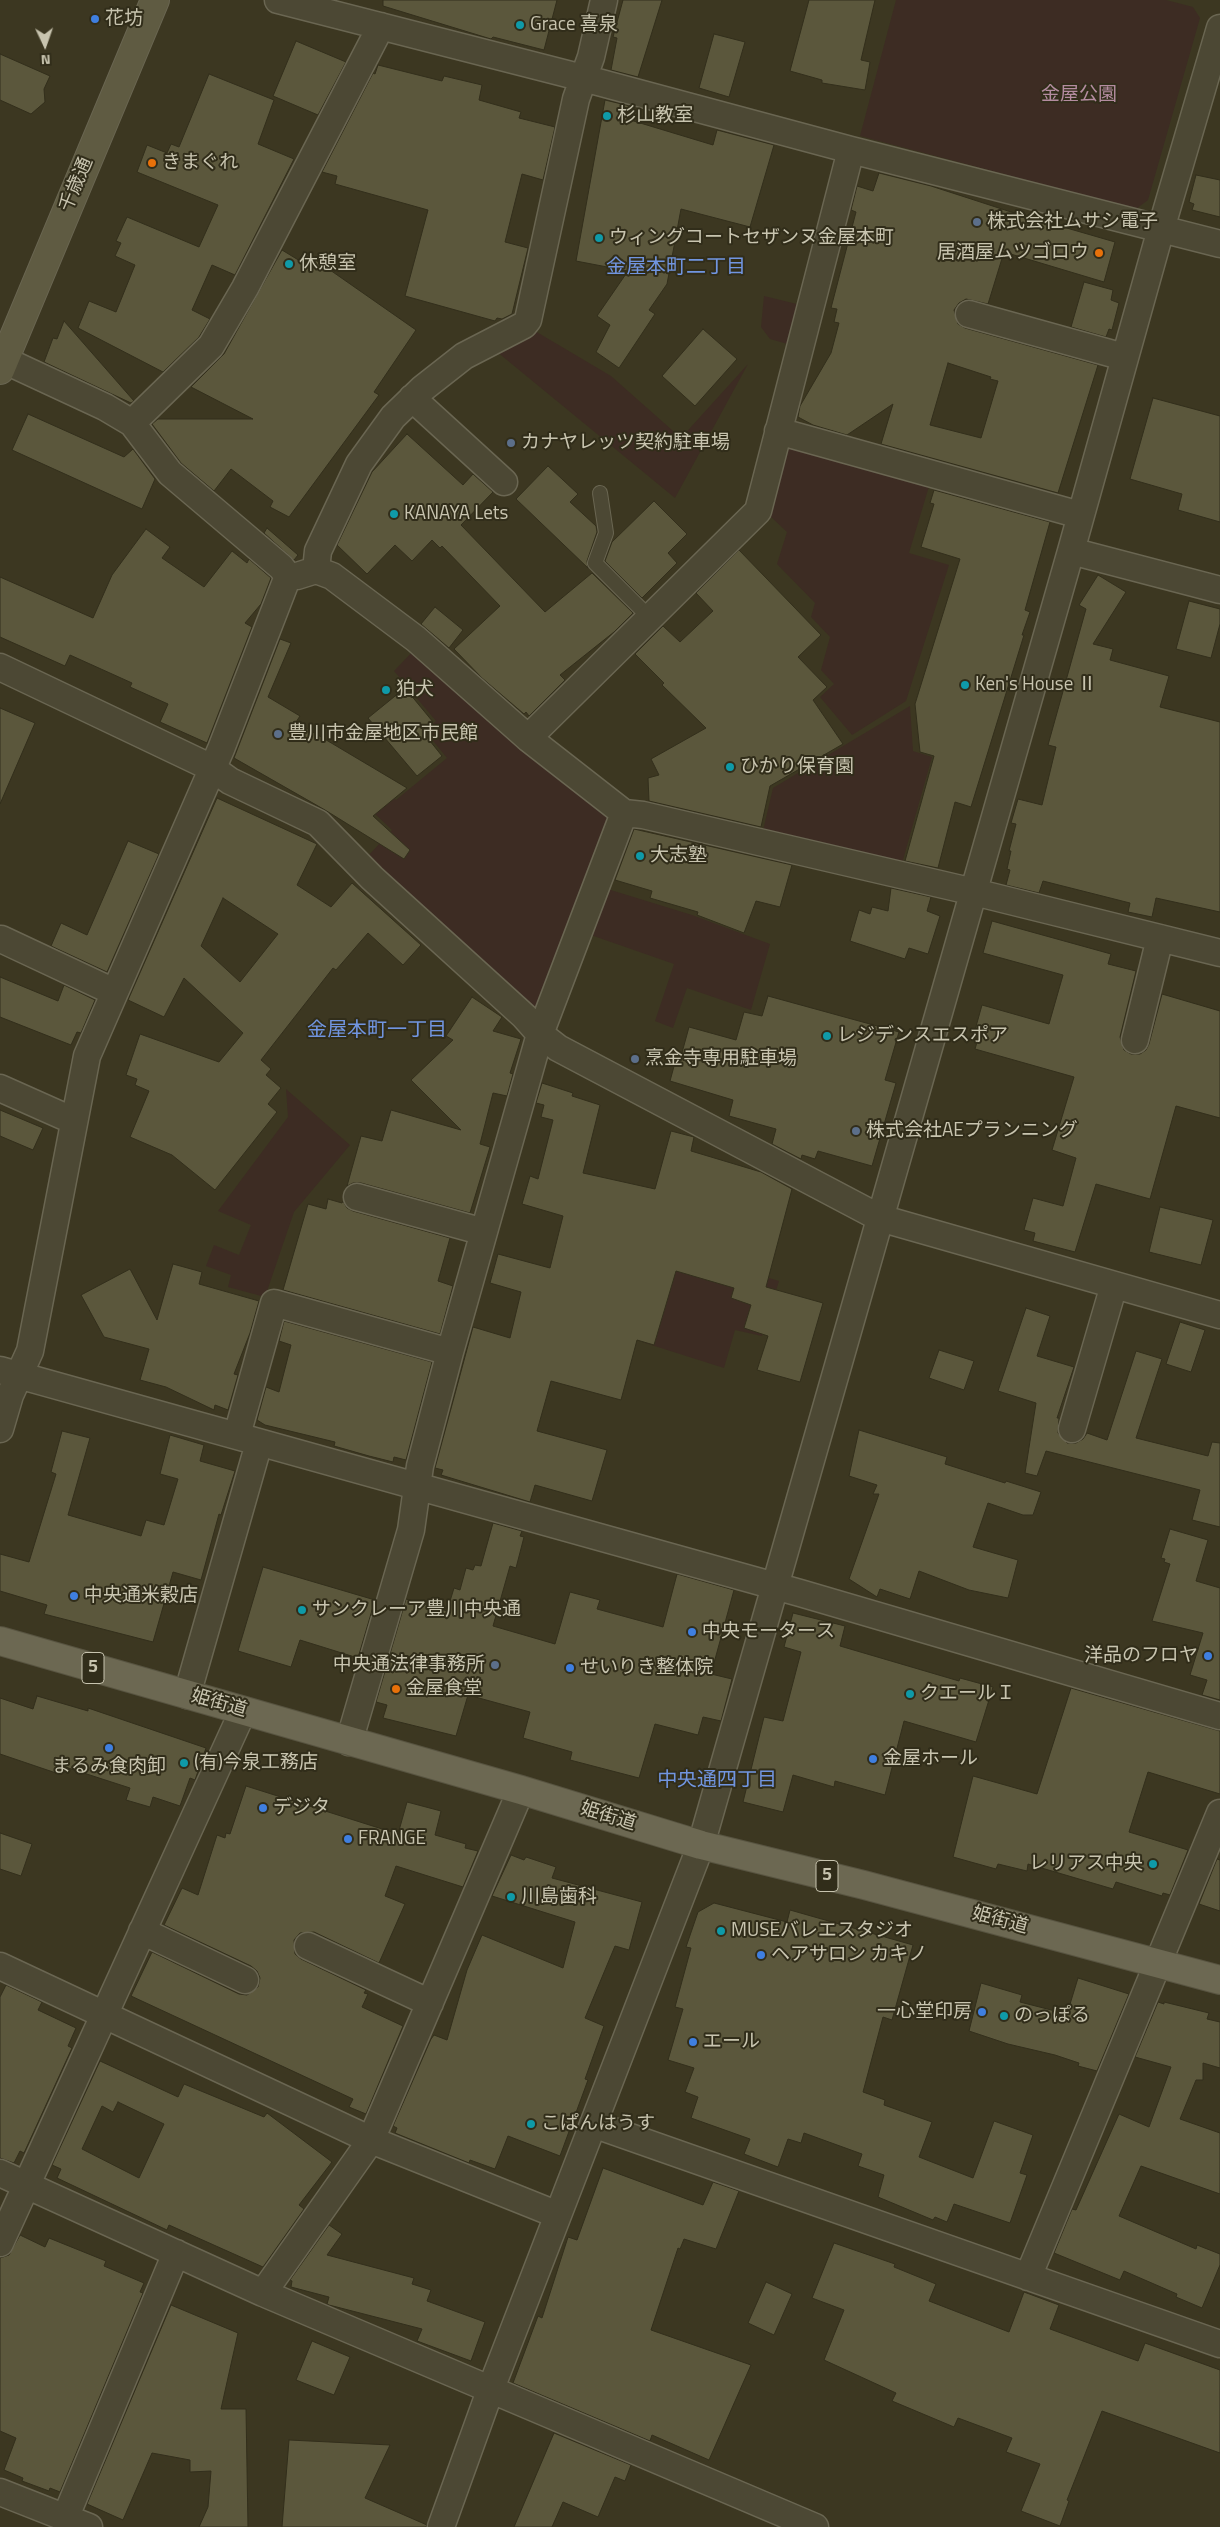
<!DOCTYPE html>
<html>
<head>
<meta charset="utf-8">
<style>
  body { margin:0 }
  #map { position:relative; width:1220px; height:2527px; overflow:hidden; background:#3c3721; font-family:"Titillium Web",sans-serif }
  canvas { display:block }
  .north { position:absolute; left:20px; top:20px; width:50px; height:50px; -webkit-text-stroke:4px #312d1a; paint-order:stroke; rotate:177deg; font-size:14px; font-weight:700; line-height:20px; text-align:center; color:#c8c4af }
  .north::after { content:''; display:block; margin:auto; width:18px; height:22px; background:#c8c4af; clip-path:polygon(50% 0,100% 100%,50% 72%,0 100%) }
</style>
</head>
<body>
<div id="map">
<canvas width="1220" height="2527"></canvas>
<div class="north">N</div>
</div>
<script>
const ctx = document.querySelector('canvas').getContext('2d');
ctx.lineJoin = 'round';
function paint(path, color) { ctx.fillStyle = color; ctx.fill(path, 'evenodd'); }
const toPath = rows => new Path2D(rows.map(r => 'M' + r).join(''));
function strokePath(path, color, width, dash) { ctx.strokeStyle = color; ctx.lineWidth = width; ctx.lineCap = dash ? 'butt' : 'round'; ctx.setLineDash(dash || []); ctx.stroke(path); }
function write(font, color, halo, rows, align = 'center') {
  ctx.font = font + ' "Titillium Web","Noto Sans JP",sans-serif'; ctx.lineWidth = 4; ctx.setLineDash([]); ctx.textBaseline = 'middle'; ctx.strokeStyle = halo; ctx.fillStyle = color; for (const [text, x, y, turn = 0] of rows) {
    ctx.save(); ctx.translate(x, y); ctx.rotate((+turn || 0) * Math.PI / 180); ctx.textAlign = isNaN(turn) ? turn : align; if (halo) ctx.strokeText(text, 0, 0); ctx.fillText(text, 0, 0); ctx.restore();
  }
}
paint(toPath([
  [896,0,1166,0,1193,7,1200,18,1148,200,1136,209,860,136],
  [764,296,801,305,791,345,770,339,761,327],
  [535,331,611,376,681,438,748,364,675,498,496,351],
  [795,446,930,483,909,553,949,565,906,701,852,735,820,697,834,684,821,670,830,637,811,617,815,603,777,564,787,532,770,516,786,450],
  [415,649,606,807,607,819,542,1008,528,1010,368,856,392,830,355,795,375,775,396,800,447,758,425,731,436,721,394,671],
  [910,706,913,751,932,757,901,867,762,835,773,788],
  [601,887,692,915,770,944,751,1010,687,988,673,1028,655,1021,674,964,585,933],
  [286,1089,350,1145,294,1212,265,1297,228,1287,231,1275,206,1266,214,1245,239,1255,251,1225,218,1211,288,1117],
  [669,1248,779,1281,762,1336,735,1330,724,1368,642,1342]
]), '#3d2c23');
const building = toPath([
  [383,0,557,0,544,50,493,37,491,39,383,6,383,0],
  [623,0,662,0,638,77,611,70,617,38,613,37,623,0],
  [809,0,875,0,861,60,870,62,865,90,822,83,822,80,790,71,809,0],
  [714,34,745,42,729,97,699,88,714,34],
  [296,41,346,62,318,115,273,96,296,41],
  [0,54,50,76,44,89,45,102,31,114,0,100,0,54],
  [378,65,442,81,444,76,482,85,479,100,521,112,519,118,555,127,543,180,522,174,505,242,528,248,512,314,502,319,497,318,495,321,405,296,428,210,335,184,337,176,322,172,373,73,375,74,378,65],
  [209,74,274,100,258,144,294,159,235,275,212,265,192,310,210,319,199,337,163,372,78,328,89,301,116,312,135,265,115,256,121,243,116,241,127,217,199,247,218,205,137,172,147,145,167,153,171,144,179,147,209,74],
  [605,100,630,106,627,119,713,145,717,130,774,145,750,227,681,209,667,284,649,310,655,314,619,368,596,352,610,325,597,316,628,271,576,261,605,100],
  [879,173,931,186,1008,211,1115,242,1104,282,1004,252,988,304,966,299,959,303,954,310,958,324,965,328,1098,365,1058,493,881,444,893,404,847,435,813,425,798,417,800,406,831,353,839,323,834,322,837,309,831,308,856,212,851,210,857,186,873,191,879,173],
  [948,363,991,377,990,379,998,381,981,438,930,425,948,363],
  [1196,175,1220,180,1220,217,1192,210,1194,204,1189,202,1196,175],
  [282,250,305,264,310,256,416,330,374,392,379,395,289,517,270,507,273,501,231,469,214,491,181,463,152,424,158,419,253,419,191,387,224,354,282,250],
  [1084,282,1113,290,1111,300,1119,303,1112,330,1109,329,1106,337,1071,327,1084,282],
  [64,321,134,401,131,403,44,362,53,338,57,339,64,321],
  [703,329,737,359,695,406,662,376,703,329],
  [1153,398,1220,416,1220,522,1178,510,1182,494,1130,479,1153,398],
  [28,414,124,457,133,449,155,479,142,509,12,450,28,414],
  [407,434,463,485,473,474,493,492,461,525,545,612,592,573,633,613,614,632,560,675,565,680,529,716,526,712,524,714,482,678,454,649,500,606,442,546,440,548,432,540,412,561,395,545,367,574,337,545,372,472,407,434],
  [548,466,578,494,570,502,596,526,597,532,587,561,588,568,516,499,548,466],
  [934,490,1050,522,1025,610,1030,612,1022,635,1024,635,971,807,955,802,938,868,905,861,934,756,920,752,915,704,960,559,921,547,934,504,930,503,934,490],
  [654,501,687,534,668,553,677,563,642,598,605,561,612,542,654,501],
  [267,528,298,555,294,560,264,533,267,528],
  [146,529,170,547,162,558,204,587,232,551,247,563,249,559,271,578,261,604,245,623,252,627,207,743,160,722,168,704,130,687,132,683,70,655,65,666,0,637,0,577,93,618,112,575,146,529],
  [739,550,821,635,798,657,827,687,813,700,843,744,770,786,761,827,649,801,648,778,659,775,651,759,706,728,662,685,664,683,635,654,663,626,680,642,713,611,696,593,739,550],
  [1098,575,1126,592,1093,644,1113,649,1110,660,1169,676,1160,707,1220,722,1220,912,1156,898,1152,917,1128,912,1130,903,1043,881,1039,893,1006,885,1010,870,1007,869,1011,851,1009,851,1016,824,1011,823,1018,799,1042,805,1056,747,1048,745,1086,609,1079,605,1098,575],
  [1189,601,1220,609,1220,624,1211,658,1176,649,1189,601],
  [435,607,463,630,449,648,421,624,435,607],
  [280,639,291,643,268,697,300,716,296,722,407,788,373,816,410,850,404,859,325,810,234,758,280,639],
  [405,688,433,722,422,731,442,756,417,776,368,718,405,688],
  [0,708,35,723,0,804,0,708],
  [217,798,317,844,297,885,331,907,352,883,421,945,403,965,368,933,336,970,333,968,261,1060,271,1069,266,1075,281,1088,268,1104,277,1112,215,1190,172,1155,130,1137,149,1091,135,1085,137,1079,126,1075,140,1034,219,1062,243,1033,184,978,164,1017,128,1000,217,798],
  [223,898,278,934,240,982,201,946,223,898],
  [634,829,792,865,780,907,756,901,744,933,697,915,698,912,650,898,652,891,615,880,634,829],
  [128,841,159,854,107,972,51,946,61,923,87,935,128,841],
  [891,888,931,897,927,911,940,916,928,954,909,948,905,959,850,941,859,910,870,914,872,907,888,911,891,888],
  [992,921,1111,954,1108,964,1136,971,1120,1037,1124,1050,1131,1054,1140,1054,1146,1050,1149,1044,1162,994,1220,1011,1220,1118,1176,1106,1150,1199,1096,1184,1075,1252,1033,1241,1035,1233,1024,1230,1033,1198,1063,1206,1076,1158,1052,1150,1074,1077,975,1049,980,1032,975,1030,982,1005,1049,1024,1063,975,983,953,992,921],
  [0,977,58,1001,64,985,95,1000,81,1033,77,1032,71,1045,0,1017,0,977],
  [768,996,899,1032,885,1080,896,1083,872,1166,818,1151,815,1159,802,1155,801,1159,772,1144,776,1129,729,1116,733,1100,670,1081,676,1059,680,1060,689,1027,736,1040,744,1012,762,1016,768,996],
  [472,997,502,1017,493,1031,521,1039,510,1073,513,1074,507,1096,493,1093,480,1144,490,1147,470,1213,361,1183,353,1183,347,1186,361,1136,382,1141,391,1110,461,1130,411,1080,453,1040,446,1036,472,997],
  [542,1083,573,1093,572,1096,600,1105,583,1173,655,1189,671,1131,694,1137,691,1151,761,1172,792,1189,766,1287,823,1303,800,1382,757,1370,768,1336,744,1328,751,1305,731,1298,734,1288,676,1271,654,1345,637,1340,621,1400,551,1381,537,1431,607,1450,592,1501,535,1485,530,1502,441,1475,443,1470,435,1468,473,1327,510,1338,521,1292,490,1283,498,1254,550,1268,563,1216,522,1204,530,1176,538,1179,553,1120,541,1117,544,1105,536,1103,542,1083],
  [0,1110,43,1128,33,1150,0,1136,0,1110],
  [328,1199,342,1203,343,1201,347,1208,353,1211,450,1238,438,1281,453,1286,440,1334,283,1290,308,1204,326,1209,328,1199],
  [1160,1207,1213,1220,1201,1265,1149,1252,1160,1207],
  [173,1264,202,1272,199,1284,259,1301,250,1333,234,1374,238,1375,228,1410,215,1405,214,1410,166,1387,140,1380,149,1349,104,1337,81,1295,130,1269,157,1320,173,1264],
  [1026,1308,1050,1316,1037,1356,1074,1367,1057,1418,1059,1418,1058,1433,1067,1443,1076,1443,1083,1439,1087,1433,1107,1440,1136,1351,1162,1359,1136,1438,1208,1456,1212,1442,1220,1443,1220,1527,1192,1520,1200,1490,1046,1451,1037,1476,1025,1473,1036,1403,998,1391,1026,1308],
  [284,1321,432,1362,406,1460,394,1457,393,1462,369,1456,334,1446,335,1442,265,1425,257,1420,266,1387,279,1392,291,1345,279,1341,284,1321],
  [1180,1322,1205,1330,1191,1372,1166,1364,1180,1322],
  [939,1350,974,1361,964,1390,929,1378,939,1350],
  [859,1430,947,1457,945,1464,1005,1483,1006,1481,1041,1492,1033,1515,1023,1515,988,1503,973,1547,1018,1560,1008,1598,969,1590,919,1571,910,1599,880,1589,877,1597,849,1579,879,1494,873,1494,877,1485,849,1476,859,1430],
  [62,1431,90,1438,68,1515,141,1536,146,1520,164,1525,178,1479,160,1474,170,1435,204,1445,200,1461,235,1471,221,1515,219,1514,201,1580,173,1572,153,1642,44,1614,47,1605,0,1591,0,1554,29,1562,56,1474,51,1472,62,1431],
  [493,1523,522,1531,520,1536,524,1537,516,1568,510,1566,493,1626,555,1644,570,1592,600,1600,597,1609,663,1627,677,1574,734,1590,711,1674,732,1679,721,1721,703,1717,698,1735,655,1724,639,1778,570,1760,572,1752,523,1738,530,1712,468,1695,456,1736,383,1718,387,1705,376,1702,406,1599,447,1611,454,1588,460,1590,466,1568,473,1570,475,1565,481,1566,493,1523],
  [1170,1529,1208,1540,1196,1581,1220,1588,1220,1700,1202,1695,1207,1680,1190,1675,1203,1633,1152,1621,1170,1564,1164,1562,1165,1559,1161,1558,1170,1529],
  [263,1567,375,1600,358,1658,300,1640,291,1667,238,1651,263,1567],
  [793,1613,845,1626,840,1646,959,1681,960,1678,993,1687,976,1742,904,1721,885,1795,835,1781,834,1787,793,1775,783,1812,743,1802,764,1717,783,1721,801,1652,784,1647,793,1613],
  [1071,1688,1220,1731,1220,1794,1148,1772,1129,1832,1188,1850,1170,1895,1163,1893,1162,1896,1116,1882,1113,1889,1028,1864,1027,1871,998,1864,996,1869,953,1857,973,1776,1037,1794,1071,1688],
  [37,1696,88,1711,88,1708,206,1748,195,1780,190,1778,180,1806,153,1797,150,1807,126,1800,130,1788,62,1766,59,1774,0,1754,0,1698,33,1709,37,1696],
  [246,1786,398,1834,407,1802,441,1811,435,1835,466,1844,465,1848,478,1851,463,1887,396,1866,385,1896,405,1904,379,1963,314,1932,300,1933,294,1940,295,1954,301,1959,366,1990,364,1993,368,1994,362,2007,403,2026,366,2114,349,2107,353,2099,131,1996,152,1952,239,1994,247,1995,258,1987,260,1978,257,1971,251,1966,164,1925,182,1888,198,1895,217,1835,225,1838,226,1833,230,1834,246,1786],
  [0,1833,32,1844,21,1876,0,1869,0,1833],
  [511,1855,524,1860,526,1857,556,1867,552,1878,642,1902,629,1950,615,1946,585,2018,604,2026,585,2079,588,2080,560,2156,508,2136,495,2169,470,2160,469,2163,395,2133,397,2128,393,2126,431,2039,434,2035,447,2040,467,1970,482,1935,563,1968,575,1922,492,1896,511,1855],
  [1217,1859,1220,1860,1220,1911,1199,1904,1217,1859],
  [714,1903,787,1922,790,1910,913,1945,892,2020,883,2017,863,2092,885,2100,884,2105,932,2122,919,2157,973,2178,994,2121,1033,2135,1020,2173,1027,2175,1010,2223,954,2204,947,2222,935,2217,933,2220,878,2197,884,2175,858,2166,862,2154,804,2133,801,2143,788,2139,778,2167,744,2154,750,2139,691,2118,698,2097,685,2092,694,2068,668,2060,683,2009,675,2007,691,1948,686,1947,698,1912,714,1903],
  [1078,1978,1129,1994,1097,2071,1078,2066,1079,2063,1055,2055,1008,2044,969,2031,981,1983,1022,1995,1020,2002,1067,2014,1078,1978],
  [6,1985,42,2002,38,2010,76,2028,68,2046,72,2048,24,2153,20,2151,14,2163,0,2158,0,1997,6,1985],
  [1158,2002,1164,2004,1164,2002,1209,2013,1207,2019,1220,2022,1220,2068,1203,2063,1203,2080,1196,2080,1180,2119,1220,2133,1220,2194,1141,2166,1119,2216,1196,2249,1197,2245,1220,2254,1220,2265,1202,2308,1176,2297,1177,2294,1124,2271,1120,2280,1054,2253,1072,2209,1076,2210,1119,2114,1149,2127,1171,2067,1135,2057,1158,2002],
  [100,2061,178,2097,184,2084,264,2117,267,2113,332,2162,299,2205,304,2209,263,2267,169,2225,167,2230,57,2178,61,2169,52,2165,100,2061],
  [118,2102,164,2124,139,2178,82,2149,102,2106,113,2112,118,2102],
  [603,2168,703,2205,713,2182,739,2191,716,2249,684,2239,680,2249,678,2248,651,2330,751,2365,709,2460,652,2435,650,2441,513,2383,538,2316,542,2318,568,2237,577,2240,603,2168],
  [329,2225,342,2234,327,2255,414,2278,412,2284,431,2290,427,2301,485,2322,471,2361,417,2341,422,2329,329,2305,327,2304,329,2297,291,2287,292,2281,290,2280,329,2225],
  [20,2235,45,2247,49,2238,106,2261,104,2266,144,2283,140,2292,143,2293,60,2492,50,2488,49,2491,22,2481,23,2478,4,2470,16,2438,0,2431,0,2258,9,2255,20,2235],
  [834,2243,895,2264,894,2267,936,2284,929,2301,1009,2332,1024,2292,1059,2305,1050,2329,1138,2361,1145,2343,1220,2370,1220,2453,1102,2411,1067,2500,1069,2501,1060,2526,1021,2511,1040,2464,1006,2452,1012,2438,958,2418,954,2427,892,2401,896,2393,824,2360,844,2310,812,2298,834,2243],
  [766,2282,792,2294,774,2335,748,2323,766,2282],
  [171,2305,238,2333,221,2409,246,2409,248,2527,199,2527,208,2507,211,2471,190,2472,190,2460,152,2453,123,2520,87,2504,171,2305],
  [312,2341,350,2357,334,2395,296,2380,312,2341],
  [554,2433,631,2465,625,2481,615,2477,598,2517,563,2502,552,2527,514,2527,554,2433],
  [289,2440,390,2445,365,2498,427,2525,426,2527,282,2527,289,2440]
]);
paint(building, '#5b573c');
strokePath(building, '#332f1c', 1);
const lane = toPath([
  [600,493,606,533,595,563,650,618]
]);
const street = toPath([
  [278,0,583,78,851,150,1220,244],
  [969,314,1124,357],
  [4,360,105,407,132,423,170,473,281,567,288,576,297,576,316,570,332,576,416,639,528,738,624,813,643,815,974,892,1220,953],
  [412,398,504,482],
  [132,423,211,346,245,288,381,26],
  [778,431,1080,515],
  [1071,551,1220,590],
  [316,570,318,551,359,464,393,417,422,389,464,356,524,325,528,320,576,99,591,57,604,0],
  [0,667,212,768,230,781,318,823,372,878,524,1016,540,1034,558,1048,880,1218,1220,1315],
  [528,738,758,511,851,150],
  [1,939,114,992],
  [1135,1040,1160,938],
  [0,1088,74,1121],
  [357,1197,484,1232],
  [0,1370,800,1593,1220,1716],
  [0,1429,10,1395,30,1351,87,1056,221,749,288,576],
  [1072,1429,1114,1285],
  [237,1435,274,1303,450,1352],
  [187,1695,259,1443],
  [349,1742,411,1530,420,1466,450,1352,540,1034,624,813],
  [142,1931,245,1980],
  [308,1946,430,2003],
  [0,1966,371,2140,558,2215],
  [593,2124,1220,2344],
  [0,2173,263,2293,815,2527],
  [0,2243,243,1711],
  [1028,2277,1220,1813],
  [263,2293,371,2140,521,1790],
  [0,2492,89,2527],
  [66,2516,176,2253],
  [441,2527,490,2391,701,1845,1071,551,1161,229,1220,28]
]);
const secondary = toPath([
  [0,370,155,0]
]);
const primary = toPath([
  [0,1641,521,1790,701,1845,864,1885,1220,1980]
]);
strokePath(lane, '#6a6652', 16);
strokePath(street, '#6a6652', 29);
strokePath(secondary, '#6a6652', 30);
strokePath(primary, '#585441', 30);
strokePath(lane, '#4c4834', 14);
strokePath(street, '#4c4834', 26);
strokePath(secondary, '#5f5b42', 28);
strokePath(primary, '#6c6852', 28);
for (const [x, y, r, color] of [
  [95,19,5,"#3f7fe0"],
  [520,25,5,"#0f9aa8"],
  [607,116,5,"#0f9aa8"],
  [152,163,5,"#e8710a"],
  [977,222,5,"#5c6f8a"],
  [599,238,5,"#0f9aa8"],
  [1099,253,5,"#e8710a"],
  [289,264,5,"#0f9aa8"],
  [511,443,5,"#5c6f8a"],
  [394,514,5,"#0f9aa8"],
  [965,685,5,"#0f9aa8"],
  [386,690,5,"#0f9aa8"],
  [278,734,5,"#5c6f8a"],
  [730,767,5,"#0f9aa8"],
  [640,856,5,"#0f9aa8"],
  [827,1036,5,"#0f9aa8"],
  [635,1059,5,"#5c6f8a"],
  [856,1131,5,"#5c6f8a"],
  [74,1596,5,"#3f7fe0"],
  [302,1610,5,"#0f9aa8"],
  [692,1632,5,"#3f7fe0"],
  [1208,1656,5,"#3f7fe0"],
  [495,1665,5,"#5c6f8a"],
  [570,1668,5,"#3f7fe0"],
  [396,1689,5,"#e8710a"],
  [910,1694,5,"#0f9aa8"],
  [109,1748,5,"#3f7fe0"],
  [873,1759,5,"#3f7fe0"],
  [184,1763,5,"#0f9aa8"],
  [263,1808,5,"#3f7fe0"],
  [348,1839,5,"#3f7fe0"],
  [1153,1864,5,"#0f9aa8"],
  [511,1897,5,"#0f9aa8"],
  [721,1931,5,"#0f9aa8"],
  [761,1955,5,"#3f7fe0"],
  [982,2012,5,"#3f7fe0"],
  [1004,2016,5,"#0f9aa8"],
  [693,2042,5,"#3f7fe0"],
  [531,2124,5,"#0f9aa8"]
]) { const dot = new Path2D(); dot.arc(x, y, r, 0, 2 * Math.PI); ctx.fillStyle = color; ctx.fill(dot); strokePath(dot, '#312d1a', 2); }
for (const [x, y, w] of [
  [93,1668,22],
  [827,1876,22]
]) { const box = new Path2D(); box.roundRect(x - w / 2, y - 15.5, w, 31, 4); ctx.fillStyle = '#312d1a'; ctx.fill(box); strokePath(box, '#c8c4af', 1); }
write('bold 18px', '#c8c4af', null, [
  ["5",93,1668],
  ["5",827,1876]
]);
write('19px', '#c8c4af', '#312d1a', [
  ["花坊",105,19],
  ["Grace 喜泉",530,25],
  ["杉山教室",617,116],
  ["きまぐれ",162,163],
  ["株式会社ムサシ電子",987,222],
  ["ウィングコートセザンヌ金屋本町",609,238],
  ["居酒屋ムツゴロウ",1089,253,"right"],
  ["休憩室",299,264],
  ["カナヤレッツ契約駐車場",521,443],
  ["KANAYA Lets",404,514],
  ["Ken's House Ⅱ",975,685],
  ["狛犬",396,690],
  ["豊川市金屋地区市民館",288,734],
  ["ひかり保育園",740,767],
  ["大志塾",650,856],
  ["レジデンスエスポア",837,1036],
  ["烹金寺専用駐車場",645,1059],
  ["株式会社AEプランニング",866,1131],
  ["中央通米穀店",84,1596],
  ["サンクレーア豊川中央通",312,1610],
  ["中央モータース",702,1632],
  ["洋品のフロヤ",1198,1656,"right"],
  ["中央通法律事務所",485,1665,"right"],
  ["せいりき整体院",580,1668],
  ["金屋食堂",406,1689],
  ["クエールＩ",920,1694],
  ["金屋ホール",883,1759],
  ["(有)今泉工務店",194,1763],
  ["まるみ食肉卸",109,1767,"center"],
  ["デジタ",273,1808],
  ["FRANGE",358,1839],
  ["レリアス中央",1143,1864,"right"],
  ["川島歯科",521,1897],
  ["MUSEバレエスタジオ",731,1931],
  ["ヘアサロン カキノ",771,1955],
  ["一心堂印房",972,2012,"right"],
  ["のっぽる",1014,2016],
  ["エール",703,2042],
  ["こぱんはうす",541,2124]
], 'left');
write('19px', '#b48ca0', '#312d1a', [
  ["金屋公園",1079,95]
]);
write('19px', '#c8c4af', '#312d1a', [
  ["千歳通",77,185,-67],
  ["姫街道",219,1704,16],
  ["姫街道",608,1817,17],
  ["姫街道",1000,1921,15]
]);
write('20px', '#7195e0', '#312d1a', [
  ["金屋本町二丁目",676,268],
  ["金屋本町一丁目",377,1031],
  ["中央通四丁目",717,1781]
]);
</script>
</body>
</html>
